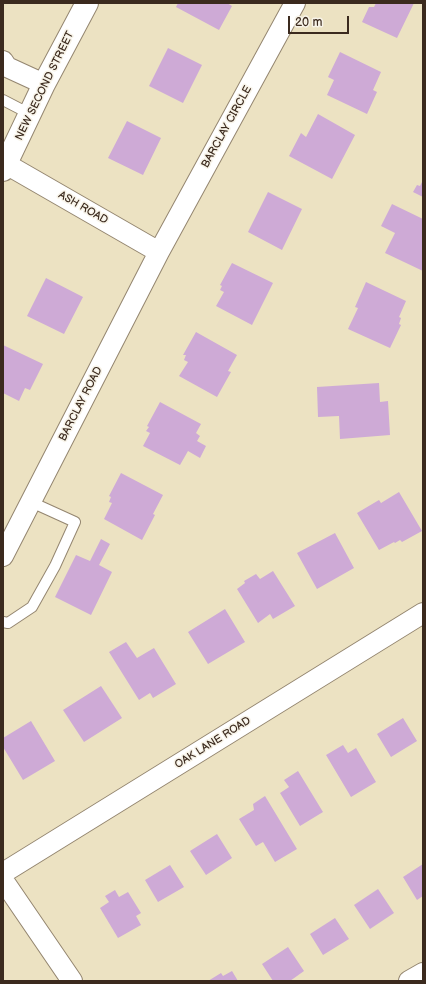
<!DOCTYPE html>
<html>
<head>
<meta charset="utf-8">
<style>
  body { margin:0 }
  #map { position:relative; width:426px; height:984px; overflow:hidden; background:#ece2c2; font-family:"Balsamiq Sans",sans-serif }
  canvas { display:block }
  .frame { position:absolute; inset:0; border:4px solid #3b2a1e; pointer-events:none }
  .scale { position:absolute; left:288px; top:16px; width:61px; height:18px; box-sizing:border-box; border:2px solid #3b2a1e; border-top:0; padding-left:5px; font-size:12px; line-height:14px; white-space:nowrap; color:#3b2a1e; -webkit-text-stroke:3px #f7f3e8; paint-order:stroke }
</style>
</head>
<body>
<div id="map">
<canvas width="426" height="984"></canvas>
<div class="frame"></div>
<div class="scale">20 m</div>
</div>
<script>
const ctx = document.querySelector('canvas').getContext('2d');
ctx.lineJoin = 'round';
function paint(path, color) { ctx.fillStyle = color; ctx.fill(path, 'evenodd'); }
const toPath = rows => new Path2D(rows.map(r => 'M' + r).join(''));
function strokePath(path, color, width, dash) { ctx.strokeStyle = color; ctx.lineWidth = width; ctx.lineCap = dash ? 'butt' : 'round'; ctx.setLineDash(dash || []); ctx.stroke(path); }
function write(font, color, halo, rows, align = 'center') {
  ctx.font = font + ' "Balsamiq Sans",sans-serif'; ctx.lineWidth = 3; ctx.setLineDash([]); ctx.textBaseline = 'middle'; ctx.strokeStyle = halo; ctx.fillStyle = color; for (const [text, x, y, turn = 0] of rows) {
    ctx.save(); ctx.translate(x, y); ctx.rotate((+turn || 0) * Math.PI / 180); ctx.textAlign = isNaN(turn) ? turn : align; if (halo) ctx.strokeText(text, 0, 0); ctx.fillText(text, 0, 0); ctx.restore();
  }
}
paint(toPath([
  [178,3,227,3,232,6,219,30,176,7],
  [376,3,414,3,397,38,362,22,369,7,374,7],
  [168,48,202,65,183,103,149,86],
  [340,52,381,72,373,90,377,92,367,114,327,95,334,80,328,77],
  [318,114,355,135,332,179,289,156,301,133,306,137],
  [127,121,161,138,143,175,108,158],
  [423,180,423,197,413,192,417,185,420,186],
  [268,192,302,209,282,250,248,232],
  [392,204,423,219,423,271,385,253,395,233,381,226],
  [232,263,273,283,252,325,216,306,224,292,220,290,222,286,220,285],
  [46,278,83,297,64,334,27,316],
  [366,282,406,301,399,317,401,318,399,324,401,325,390,348,348,329,358,308,355,307],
  [196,332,237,355,228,371,231,372,217,397,179,376,188,362,184,360,186,355,183,355],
  [3,345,43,364,30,390,25,388,19,401,3,393],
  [379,383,380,402,388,401,390,435,340,439,339,416,318,417,317,387],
  [160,402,201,424,196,433,200,436,197,441,206,446,200,458,188,451,180,465,143,446,150,433,146,431,149,427,147,426],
  [121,473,163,495,153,514,155,515,142,540,104,519,112,503,109,502,111,497,109,496],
  [399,492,422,531,402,542,400,540,395,543,394,542,379,550,357,513,379,500,381,503],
  [335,533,354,568,317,589,297,553],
  [101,539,110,544,99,565,112,572,91,615,55,597,76,555,90,561],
  [273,571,295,606,273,619,270,614,258,623,237,589,245,583,244,581,256,574,260,579],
  [225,609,245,642,208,664,188,632],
  [126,642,137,658,154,648,176,684,153,698,150,693,139,700,109,652],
  [101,686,122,718,84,742,63,710],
  [403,718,417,741,391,757,377,734],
  [31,721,55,761,23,780,3,747,3,738],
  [343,745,348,753,356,748,376,782,351,797,326,755],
  [298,771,323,812,300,826,280,793,289,787,284,780],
  [265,796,297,849,275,862,263,842,256,846,239,819,254,810,253,804],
  [217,834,232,858,206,875,190,851],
  [423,864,423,896,417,900,403,877],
  [170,865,184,887,158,902,145,880],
  [378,889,394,913,370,929,354,905],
  [115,890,119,897,128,892,141,913,136,916,141,925,118,938,100,908,109,902,105,896],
  [335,918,349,939,323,955,310,934],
  [288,947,304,971,290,981,273,981,262,964],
  [232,971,238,981,208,981,221,973,223,976]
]), '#ceaad6');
const service = toPath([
  [3,100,30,114],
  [3,622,8,623,32,607,55,566,75,522,31,502]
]);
const minor = toPath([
  [3,61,7,67,44,84],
  [6,164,159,252],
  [3,556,159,252,295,3],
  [3,873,423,613],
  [3,880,72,981],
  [409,981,423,973]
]);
const tertiary = toPath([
  [3,170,44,84,87,3]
]);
strokePath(service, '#948670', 12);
strokePath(minor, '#948670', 22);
strokePath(tertiary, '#948670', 24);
strokePath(service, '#fff', 10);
strokePath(minor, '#fff', 20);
strokePath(tertiary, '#fff', 22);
write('11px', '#3b2a1e', '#f7f3e8', [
  ["NEW SECOND STREET",45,86,-64],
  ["BARCLAY CIRCLE",227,127,-61],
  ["ASH ROAD",83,208,30],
  ["BARCLAY ROAD",81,404,-63],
  ["OAK LANE ROAD",213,743,-32]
]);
</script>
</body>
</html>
